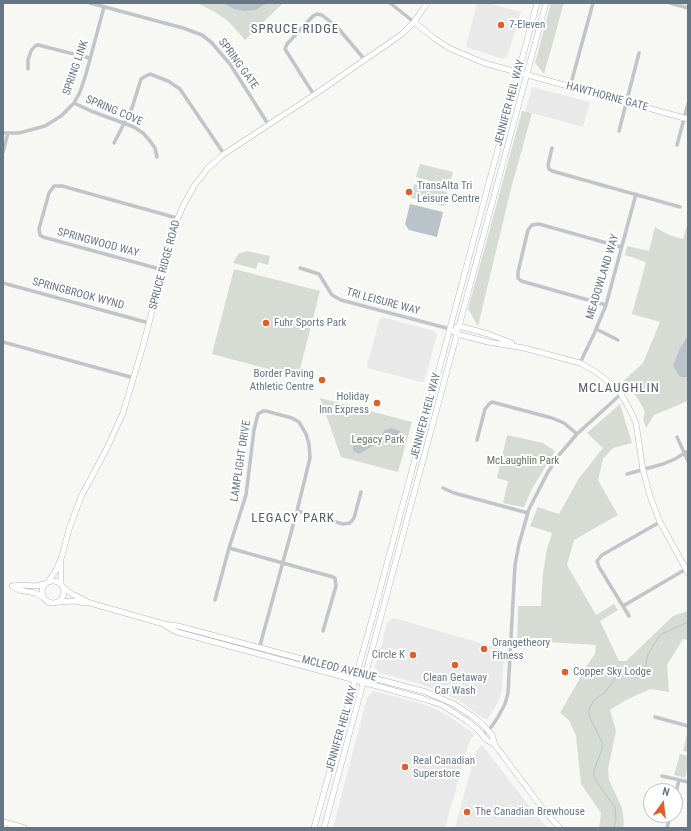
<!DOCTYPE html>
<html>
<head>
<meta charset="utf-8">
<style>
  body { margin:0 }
  #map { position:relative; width:691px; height:831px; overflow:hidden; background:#f7f7f4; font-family:"Roboto Condensed",sans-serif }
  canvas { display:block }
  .frame { position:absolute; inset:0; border:4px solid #677685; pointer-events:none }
  .north { position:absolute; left:643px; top:783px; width:40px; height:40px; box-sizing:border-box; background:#fff; border:1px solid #c2c8ce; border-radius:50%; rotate:15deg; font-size:11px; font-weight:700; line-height:16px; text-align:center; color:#677685 }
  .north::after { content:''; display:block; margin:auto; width:14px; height:18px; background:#e05e2b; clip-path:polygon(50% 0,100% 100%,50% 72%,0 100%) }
</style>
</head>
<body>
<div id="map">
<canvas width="691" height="831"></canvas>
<div class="frame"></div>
<div class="north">N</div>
</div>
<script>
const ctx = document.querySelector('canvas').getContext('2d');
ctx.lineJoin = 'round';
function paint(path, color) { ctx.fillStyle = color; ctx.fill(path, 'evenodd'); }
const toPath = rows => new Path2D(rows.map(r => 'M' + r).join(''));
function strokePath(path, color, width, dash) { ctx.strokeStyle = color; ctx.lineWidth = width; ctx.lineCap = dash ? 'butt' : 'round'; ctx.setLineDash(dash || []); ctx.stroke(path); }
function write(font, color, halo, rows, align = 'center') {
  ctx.font = font + ' "Roboto Condensed",sans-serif'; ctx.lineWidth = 4; ctx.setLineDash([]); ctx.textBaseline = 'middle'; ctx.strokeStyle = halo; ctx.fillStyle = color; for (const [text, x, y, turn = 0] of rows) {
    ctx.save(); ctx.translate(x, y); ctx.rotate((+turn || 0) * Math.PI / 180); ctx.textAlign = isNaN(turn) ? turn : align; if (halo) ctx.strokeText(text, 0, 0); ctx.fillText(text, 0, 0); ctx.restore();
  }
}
paint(toPath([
  [477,3,488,3,521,12,507,57,503,59,466,47],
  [532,87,590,102,583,127,525,111],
  [382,317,434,331,437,335,424,382,421,382,367,368,367,366,379,321],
  [394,618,504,650,502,689,499,700,488,719,484,719,461,702,445,693,411,681,379,673,375,667,380,651,387,623,391,619],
  [374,691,423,704,438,710,453,719,474,734,468,745,445,828,333,828,367,698,371,693],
  [482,745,537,816,548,828,455,828,476,751]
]), '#e8e9e8');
paint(toPath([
  [197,3,283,3,245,40,229,22,215,12],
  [551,3,564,3,544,74,535,63],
  [522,111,532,113,511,189,478,326,468,309],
  [420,164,453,172,449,186,416,177],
  [414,184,447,192,444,206,411,198],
  [688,222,688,401,654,415,646,428,643,419,645,412,641,404,633,392,621,383,643,363,660,322,632,314,646,262,625,255,627,246,649,251,655,227,669,235,683,239],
  [246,251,270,256,268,265,258,262,256,269,233,263,238,254],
  [234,269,320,291,298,377,212,354],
  [320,398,412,422,398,472,341,457],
  [620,404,632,443,613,448,603,459,598,480,618,515,574,540,567,565,596,615,614,604,618,610,600,621,619,661,626,661,673,616,688,611,688,640,683,639,667,665,669,692,650,689,626,700,610,710,616,731,608,769,609,780,622,808,624,823,623,828,599,828,601,813,581,784,576,736,569,720,560,713,579,680,582,672,595,654,596,645,517,640,518,614,518,606,541,606,543,573,547,549,552,533,530,526,537,509,538,507,559,514,579,478,603,448,587,433],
  [507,435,543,443,555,451,533,487,524,507,522,507,503,503,508,481,497,478],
  [688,730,688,752,683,751],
  [680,754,688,756,688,765,685,778,674,775]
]), '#d6dcd4');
paint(toPath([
  [223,3,267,3,256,10,244,11,234,9],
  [410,204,443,212,437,237,409,230,405,224],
  [688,336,688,377,680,377,673,366,679,350],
  [391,428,400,431,398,440,393,443,378,443,359,454,353,451,353,447,355,445,365,440,375,439,380,437,385,430]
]), '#b9c3c9');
strokePath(toPath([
  [614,828,616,820,615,807,598,784,594,776,594,770,602,749,602,742,589,716,589,709,594,700,606,691,620,672,624,671,634,675,639,675,645,668,648,654,660,635,688,622]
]), '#b9c3c9', 1);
const secondary = toPath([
  [414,22,434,38,449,48,484,63,688,119],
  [456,327,459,326,488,334,512,343],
  [450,329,457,334,488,342,524,348,580,363,596,372,614,386,621,394,629,408,636,423,643,470,650,496,660,522,688,573],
  '42 592a11 11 0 1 1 22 0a11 11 0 1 1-22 0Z',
  [48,582,55,572,61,559,70,526,81,497,107,448,123,413,143,346,173,230,183,206,194,186,208,168,224,154,314,95,402,34,414,22,427,3],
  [61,584,61,564],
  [12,586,19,590,35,593,42,597],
  [12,586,20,585,36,586,44,584],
  [63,587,72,594,90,603,164,624,178,626,426,692,454,704,472,716,482,724,492,735,495,745],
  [59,602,74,601,86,603],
  [166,626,177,632,355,680,424,699,442,705,467,721,477,729,487,740,495,745,546,813,560,828],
  [314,828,377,601,537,3],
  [324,828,546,3]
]);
const primary = toPath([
  [3,822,24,828]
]);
strokePath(secondary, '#b3b8bd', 6);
strokePath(primary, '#b4b8bc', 7);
strokePath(toPath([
  [90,3,183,28,202,35,211,42,230,64,268,124],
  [390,3,414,22],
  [670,3,688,8],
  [28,69,28,60,31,51,35,46,38,45,90,58],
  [570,87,593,3],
  [314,95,285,49,287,44,313,16,317,14,322,15,338,28,365,60],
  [74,103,91,111,134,127,143,133,150,141,155,148,157,157],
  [619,131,639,53],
  [3,133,19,133,45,126,61,116,74,103,80,92,86,74,104,7],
  [114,143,132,108,141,79,144,77,150,74,168,81,180,89,224,154],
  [677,145,688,104],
  [552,148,548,165,549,169,552,171,680,207],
  [3,152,8,133],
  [300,268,319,274,332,295,341,300,450,329],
  [163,270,43,237,40,235,39,229,49,193,54,186,62,186,177,218],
  [3,283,149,323],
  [606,305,521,281,518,278,518,272,528,230,532,225,539,224,621,247],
  [596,329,618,340],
  [3,342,134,378],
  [580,363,594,334,606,305,636,194],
  [677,437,688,461],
  [477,440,485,409,489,404,492,402,552,418,564,423,577,434],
  [627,474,663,464,675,459,688,451],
  [443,488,454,493,528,513],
  [297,511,343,524,350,523,354,518,361,492],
  [229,548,333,577,335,578,336,586,323,631],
  [215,600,229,548,246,495,254,430,258,414,263,411,266,411,292,418,299,422,306,434,309,444,310,458,297,511,259,649],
  [623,606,686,569],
  [629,616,599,567,597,561,602,555,660,522],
  [655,717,688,726],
  [483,735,492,726,498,717,505,704,508,693,515,565,519,544,529,509,548,472,559,455,577,434,621,394],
  [662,776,688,782],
  [675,796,679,780],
  [667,828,670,815]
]), '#c1c4c8', 3.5);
strokePath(secondary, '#fff', 5);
strokePath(primary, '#fff', 5.5);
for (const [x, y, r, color] of [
  [501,25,4,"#e05e2b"],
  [409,192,4,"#e05e2b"],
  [266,323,4,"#e05e2b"],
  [322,380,4,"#e05e2b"],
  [377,403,4,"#e05e2b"],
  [484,649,4,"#e05e2b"],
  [413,655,4,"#e05e2b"],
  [455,665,4,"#e05e2b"],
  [565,672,4,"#e05e2b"],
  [405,767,4,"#e05e2b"],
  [467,812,4,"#e05e2b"]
]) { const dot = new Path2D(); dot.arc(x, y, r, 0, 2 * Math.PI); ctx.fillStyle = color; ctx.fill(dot); strokePath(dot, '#fff', 1.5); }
write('11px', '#677685', '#fff', [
  ["7-Eleven",509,25],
  ["TransAlta Tri",417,186],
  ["Leisure Centre",417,199],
  ["Fuhr Sports Park",274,323],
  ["Border Paving",314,374,"right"],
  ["Athletic Centre",314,387,"right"],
  ["Holiday",369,397,"right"],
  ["Inn Express",369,410,"right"],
  ["Orangetheory",492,643],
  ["Fitness",492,656],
  ["Circle K",405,655,"right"],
  ["Copper Sky Lodge",573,672],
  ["Clean Getaway",455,678,"center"],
  ["Car Wash",455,691,"center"],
  ["Real Canadian",413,761],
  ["Superstore",413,774],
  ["The Canadian Brewhouse",475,812]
], 'left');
write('11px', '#677685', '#fff', [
  ["SPRING GATE",238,64,54],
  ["SPRING LINK",76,68,-71],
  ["HAWTHORNE GATE",607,97,15],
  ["JENNIFER HEIL WAY",510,103,-75],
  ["SPRING COVE",114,111,23],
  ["SPRINGWOOD WAY",98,243,15],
  ["SPRUCE RIDGE ROAD",165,265,-75],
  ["MEADOWLAND WAY",603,277,-73],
  ["SPRINGBROOK WYND",78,294,15],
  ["TRI LEISURE WAY",383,302,15],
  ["JENNIFER HEIL WAY",426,416,-75],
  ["LAMPLIGHT DRIVE",241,461,-81],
  ["MCLEOD AVENUE",339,669,14],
  ["JENNIFER HEIL WAY",342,729,-74]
]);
write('11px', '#657762', '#fff', [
  ["Legacy Park",378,440],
  ["McLaughlin Park",523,461]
]);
ctx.letterSpacing = '1px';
write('13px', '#55606a', '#fff', [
  ["SPRUCE RIDGE",295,30],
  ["MCLAUGHLIN",619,389],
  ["LEGACY PARK",293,519]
]);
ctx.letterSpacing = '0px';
</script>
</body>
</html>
